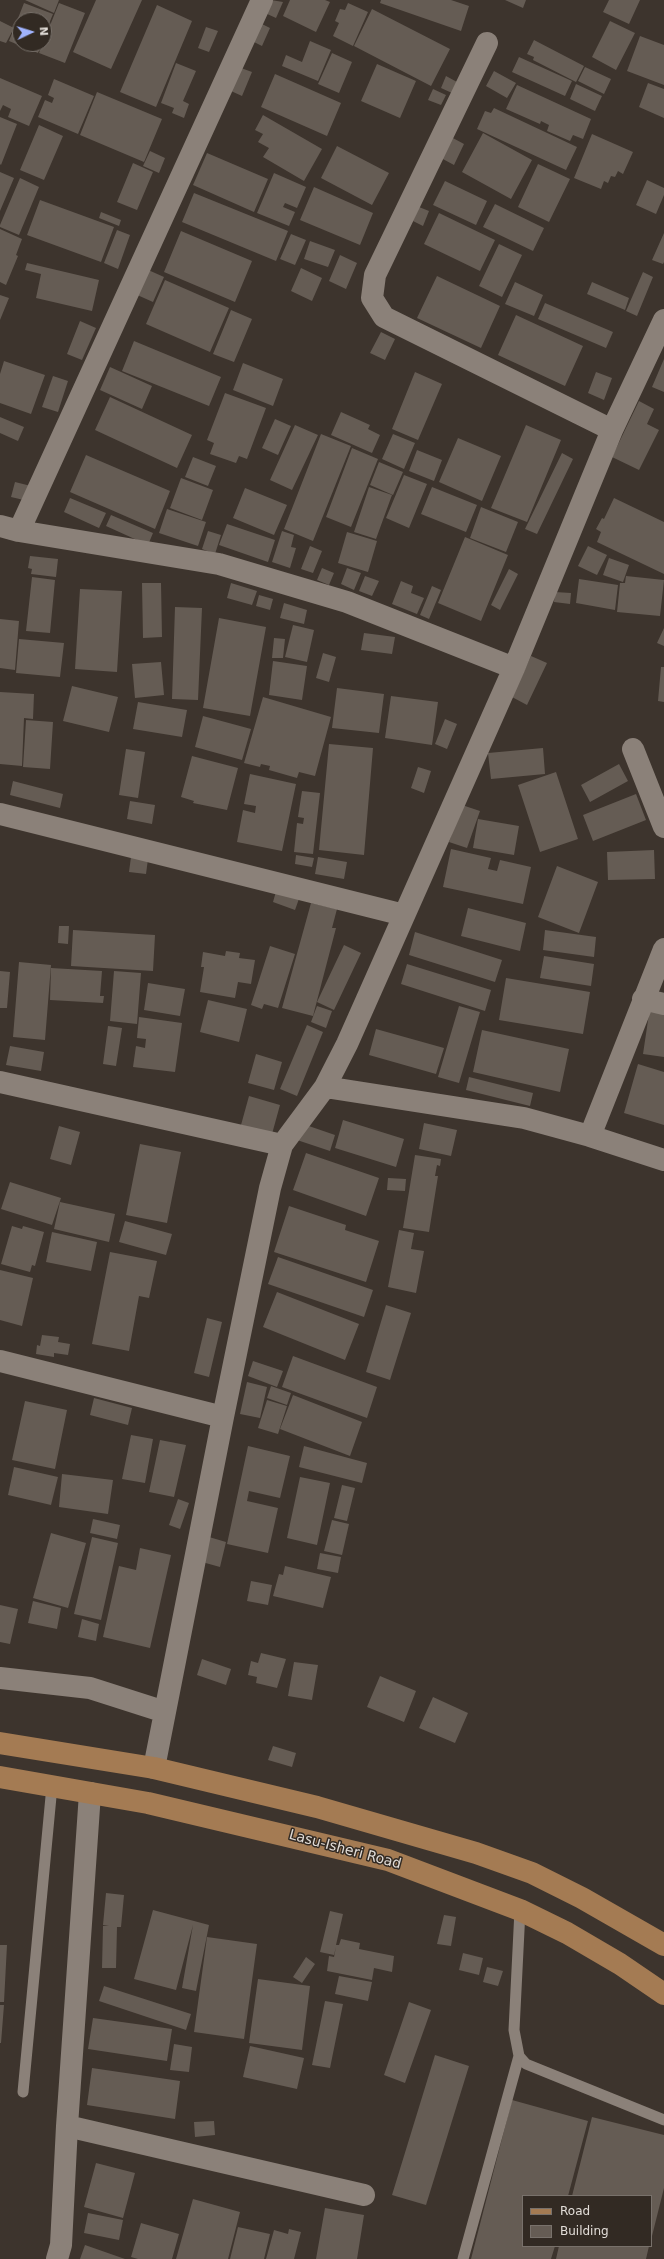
<!DOCTYPE html>
<html>
<head>
<meta charset="utf-8">
<style>
  body { margin:0 }
  #map { position:relative; width:664px; height:2259px; overflow:hidden; background:#3d342d; font-family:"DejaVu Sans",sans-serif }
  canvas { display:block }
  .legend { position:absolute; left:522px; top:2195px; width:130px; height:52px; box-sizing:border-box; background:#322a23; border:1px solid #78716b; margin:0; padding:5px 7px; list-style:none; font-size:12px; color:#e1dcd7 }
  .legend li { display:flex; align-items:center; gap:8px; height:20px }
  .legend b { width:20px; border:1px solid #78716b }
  .north { position:absolute; left:12px; top:12px; width:40px; height:40px; box-sizing:border-box; background:#322a23; border:1px solid #78716b; border-radius:50%; rotate:86deg; font-size:11px; font-weight:700; line-height:16px; text-align:center; color:#e1dcd7 }
  .north::after { content:''; display:block; margin:auto; width:14px; height:18px; background:#a0b3fd; clip-path:polygon(50% 0,100% 100%,50% 72%,0 100%) }
</style>
</head>
<body>
<div id="map">
<canvas width="664" height="2259"></canvas>
<ul class="legend">
<li><b style="height:5px;background:#a47b53"></b>Road</li>
<li><b style="height:11px;background:#655c54"></b>Building</li>
</ul>
<div class="north">N</div>
</div>
<script>
const ctx = document.querySelector('canvas').getContext('2d');
ctx.lineJoin = 'round';
function paint(path, color) { ctx.fillStyle = color; ctx.fill(path, 'evenodd'); }
const toPath = rows => new Path2D(rows.map(r => 'M' + r).join(''));
function strokePath(path, color, width, dash) { ctx.strokeStyle = color; ctx.lineWidth = width; ctx.lineCap = dash ? 'butt' : 'round'; ctx.setLineDash(dash || []); ctx.stroke(path); }
function write(font, color, halo, rows, align = 'center') {
  ctx.font = font + ' "DejaVu Sans",sans-serif'; ctx.lineWidth = 3; ctx.setLineDash([]); ctx.textBaseline = 'middle'; ctx.strokeStyle = halo; ctx.fillStyle = color; for (const [text, x, y, turn = 0] of rows) {
    ctx.save(); ctx.translate(x, y); ctx.rotate((+turn || 0) * Math.PI / 180); ctx.textAlign = isNaN(turn) ? turn : align; if (halo) ctx.strokeText(text, 0, 0); ctx.fillText(text, 0, 0); ctx.restore();
  }
}
paint(toPath([
  [25,0,59,0,54,13],
  [96,0,142,0,111,69,73,52],
  [271,0,283,2,276,18,265,13],
  [290,0,325,0,330,2,316,32,283,16],
  [381,0,451,0,469,6,461,31,380,3],
  [505,0,526,0,523,8],
  [609,0,640,0,629,24,603,12],
  [24,3,53,14,44,36,44,20,20,20,20,44,41,44,38,53,9,41],
  [59,3,85,13,65,63,39,53],
  [348,3,368,12,353,46,333,36,339,23,335,21,340,9,345,10],
  [157,5,192,21,156,107,120,92],
  [372,9,450,49,431,86,354,46],
  [0,21,14,28,6,43,0,41],
  [610,21,635,33,616,70,592,57],
  [260,23,270,28,262,46,252,41],
  [206,27,218,31,209,52,198,48],
  [640,36,664,45,664,85,627,71],
  [534,40,584,66,576,82,533,60,534,57,527,54],
  [310,41,331,50,318,81,282,66,286,55,302,62],
  [332,53,352,62,339,93,318,84],
  [519,57,572,81,565,96,512,72],
  [176,63,196,71,183,101,189,104,184,118,172,113,174,108,161,103],
  [377,64,416,81,400,118,361,101],
  [585,67,611,79,604,94,578,81],
  [241,68,252,72,242,96,231,91],
  [494,71,516,83,507,98,486,86],
  [275,74,341,103,327,136,261,107],
  [446,76,457,82,452,93,441,88],
  [0,78,42,96,29,126,8,117,11,109,3,105,0,111],
  [54,79,94,96,78,134,38,117,45,100,52,103,54,98,48,95],
  [648,83,664,89,664,118,639,107],
  [576,84,602,96,595,111,570,99],
  [517,85,591,119,583,139,573,135,570,141,547,131,549,125,541,121,540,124,506,109],
  [433,89,446,95,441,105,428,100],
  [97,92,162,119,144,162,80,135],
  [494,108,577,147,566,170,477,129,485,111,491,113],
  [263,115,322,149,304,181,263,157,269,148,258,142,263,134,255,130],
  [0,117,17,124,1,165,0,164],
  [39,125,63,136,44,180,20,170],
  [483,133,532,160,511,199,462,172],
  [592,134,633,152,623,174,618,171,615,177,611,176,608,183,604,181,601,189,574,178],
  [451,137,464,144,454,165,441,158],
  [337,146,389,173,372,205,321,178],
  [150,151,165,158,159,173,143,166],
  [207,153,268,179,254,212,193,185],
  [133,163,153,172,137,210,117,202],
  [538,164,570,179,549,222,518,207],
  [0,172,14,178,0,211],
  [274,173,306,187,297,208,285,203,283,207,295,212,289,226,257,213],
  [20,178,39,187,19,235,0,227,0,225],
  [647,180,664,188,664,195,656,214,636,205],
  [445,181,487,201,476,225,433,205],
  [314,187,373,213,360,245,300,220],
  [194,193,288,231,276,261,182,222],
  [40,200,114,227,101,262,27,235],
  [495,204,544,228,533,251,483,227],
  [419,207,429,211,423,226,413,221],
  [101,212,121,220,119,226,99,218],
  [439,213,495,240,480,271,424,244],
  [0,229,22,239,16,255,18,256,6,285,0,282],
  [117,230,130,235,118,269,104,263],
  [181,231,252,261,235,302,164,272],
  [664,233,664,262,663,264,652,260],
  [291,234,306,240,295,265,280,259],
  [310,241,335,250,328,267,304,259],
  [499,244,522,255,502,297,479,286],
  [340,255,357,263,346,289,329,281],
  [27,263,99,280,92,311,36,298,41,274,25,270],
  [301,268,322,278,312,301,291,291],
  [146,269,164,277,153,302,135,294],
  [643,272,653,277,637,316,626,311],
  [437,276,500,306,481,348,417,318],
  [165,280,229,308,210,352,146,324],
  [515,282,543,295,534,316,505,304],
  [592,282,629,298,625,310,587,294],
  [0,295,9,298,0,320],
  [545,303,613,332,606,348,538,319],
  [231,310,252,319,234,362,213,354],
  [516,315,583,346,565,386,498,355],
  [80,321,96,328,82,360,67,354],
  [381,332,395,339,385,360,370,353],
  [134,341,221,377,209,406,122,371],
  [664,359,664,392,652,387],
  [4,361,45,375,31,414,0,403,0,374],
  [243,363,283,379,273,406,233,390],
  [110,367,152,386,142,409,100,390],
  [415,372,442,384,418,440,392,429],
  [596,372,612,378,604,400,588,393],
  [53,376,68,381,58,412,42,407],
  [225,393,266,408,247,459,239,456,236,463,210,454,214,443,207,440],
  [110,397,192,435,177,468,95,430],
  [639,401,654,409,647,424,659,430,639,470,612,457],
  [341,412,370,425,368,429,380,435,372,453,331,435],
  [0,417,24,427,18,441,0,433],
  [275,419,291,426,278,455,262,448],
  [295,425,318,435,292,490,270,480],
  [526,425,561,440,527,522,491,508],
  [321,434,351,446,313,541,284,529],
  [393,434,415,443,404,469,382,459],
  [458,438,501,456,482,501,439,482],
  [352,448,378,459,351,527,326,517],
  [417,450,442,460,434,481,409,471],
  [562,453,573,459,537,534,525,529],
  [86,455,170,491,155,529,70,492],
  [193,457,216,466,208,486,185,477],
  [379,462,403,472,393,495,370,485],
  [404,475,427,484,409,528,386,518],
  [181,478,213,490,202,520,170,508],
  [15,482,31,486,28,501,11,497],
  [369,487,392,495,376,539,354,532],
  [432,487,477,505,466,532,421,514],
  [245,488,287,505,274,535,233,518],
  [70,498,106,513,99,528,64,512],
  [614,498,664,522,664,574,597,542,601,532,596,529,602,518,604,519],
  [481,507,518,522,506,552,470,538],
  [167,509,206,522,198,546,159,533],
  [111,515,153,533,148,545,106,526],
  [227,524,275,540,268,562,219,545],
  [208,531,221,535,215,554,202,549],
  [282,531,294,535,291,547,296,548,290,568,272,562],
  [347,532,377,541,368,572,338,563],
  [465,537,508,555,481,621,438,603],
  [310,546,322,551,313,573,301,569],
  [588,546,607,555,597,575,578,566],
  [30,556,58,559,56,577,31,574,32,569,28,568],
  [609,558,629,565,623,582,603,575],
  [322,568,334,573,329,585,317,580],
  [347,568,361,573,354,590,341,584],
  [509,569,518,574,500,610,491,605],
  [365,576,379,581,372,596,359,591],
  [626,576,664,580,660,616,617,612,620,583,625,583],
  [32,577,55,580,50,633,26,631],
  [579,579,618,585,615,610,576,603],
  [401,581,413,586,411,593,424,598,417,614,392,604],
  [142,583,161,583,162,637,143,638],
  [231,583,257,591,252,605,227,598],
  [432,586,441,590,429,619,420,615],
  [80,589,122,591,117,672,75,669],
  [555,592,571,593,570,604,554,602],
  [259,595,273,599,270,610,256,606],
  [284,603,307,610,304,624,280,618],
  [175,607,202,608,198,700,172,699],
  [219,618,266,627,250,716,203,708],
  [0,619,19,621,15,670,0,668],
  [293,625,314,630,307,662,285,657],
  [664,628,664,646,657,643],
  [364,633,395,637,392,654,361,650],
  [274,638,285,639,283,658,272,658],
  [19,639,64,643,60,677,16,673],
  [323,653,336,657,329,682,316,678],
  [531,656,547,663,527,705,512,697],
  [273,661,307,666,302,700,269,695],
  [161,662,164,695,135,698,132,664],
  [661,667,664,667,664,702,658,701],
  [72,686,118,697,109,732,63,721],
  [337,688,384,694,379,733,332,728],
  [0,692,34,694,33,719,24,718,22,766,0,764],
  [391,696,438,702,432,745,385,738],
  [263,697,331,717,315,776,299,772,297,778,269,770,270,766,261,764,260,767,244,763],
  [138,702,187,710,182,737,133,729],
  [203,716,251,729,242,760,195,747],
  [445,719,457,724,447,749,435,744],
  [26,720,53,722,50,769,23,767],
  [329,744,373,748,364,855,319,850],
  [543,748,545,774,491,779,488,753],
  [126,749,145,752,138,798,119,795],
  [192,756,238,768,227,810,193,803,194,801,181,797],
  [619,764,628,781,590,802,581,785],
  [418,767,431,771,424,793,411,788],
  [556,772,578,839,540,852,518,785],
  [250,774,296,784,282,851,237,842,243,810,255,813,256,806,244,804],
  [13,781,63,794,60,808,10,795],
  [302,791,320,793,313,854,294,852,297,823,303,824,304,818,298,817],
  [636,794,646,820,593,841,583,815],
  [130,801,155,805,152,824,127,819],
  [462,805,480,811,467,848,449,842],
  [478,819,519,826,514,855,473,848],
  [451,849,491,858,488,869,497,871,500,860,531,867,523,904,443,887],
  [654,850,655,879,608,880,607,852],
  [296,855,314,858,312,867,295,864],
  [131,857,148,859,146,874,129,872],
  [318,857,347,862,344,879,315,874],
  [557,866,598,882,579,933,538,917],
  [277,888,300,896,295,910,273,902],
  [311,903,337,909,332,928,336,928,313,1016,282,1008],
  [468,908,526,923,520,951,461,936],
  [59,926,69,926,68,944,58,943],
  [73,930,155,935,153,971,71,966],
  [545,930,596,937,594,957,543,950],
  [415,932,502,960,495,982,409,955],
  [344,945,361,953,334,1010,317,1002],
  [270,946,295,954,278,1008,264,1004,262,1009,251,1005],
  [226,951,240,953,239,958,255,960,251,984,238,982,235,998,200,992,204,967,201,967,203,952,225,956],
  [544,956,594,964,591,986,540,978],
  [19,962,51,965,45,1040,13,1037],
  [407,964,491,990,485,1011,401,984],
  [51,968,102,971,100,996,104,996,103,1003,50,1000],
  [0,971,10,972,7,1008,0,1008],
  [114,971,141,973,137,1024,110,1021],
  [506,978,590,992,583,1034,499,1020],
  [148,983,185,989,180,1016,144,1010],
  [208,1000,247,1009,239,1042,200,1032],
  [317,1006,332,1011,326,1028,311,1022],
  [459,1006,480,1012,459,1083,438,1077],
  [650,1007,664,1010,664,1057,643,1054],
  [139,1017,182,1023,175,1072,133,1067,136,1046,145,1048,146,1039,137,1038],
  [307,1025,323,1032,297,1096,280,1089],
  [108,1026,122,1028,116,1066,103,1064],
  [376,1029,444,1048,436,1074,369,1055],
  [482,1030,569,1049,560,1092,473,1072],
  [10,1046,44,1052,41,1071,6,1065],
  [256,1054,282,1062,274,1090,248,1083],
  [638,1064,664,1072,664,1125,624,1113],
  [469,1077,533,1093,530,1106,466,1090],
  [249,1096,280,1105,272,1134,241,1125],
  [343,1120,404,1139,396,1167,335,1148],
  [424,1123,457,1130,451,1156,419,1149],
  [303,1124,335,1135,330,1151,297,1140],
  [59,1126,80,1132,71,1165,50,1159],
  [140,1144,181,1152,167,1223,126,1215],
  [306,1153,379,1178,366,1216,293,1190],
  [415,1155,441,1159,440,1166,437,1165,435,1176,438,1176,429,1232,403,1228],
  [388,1178,406,1179,405,1191,387,1190],
  [10,1182,61,1198,52,1225,1,1209],
  [60,1202,115,1214,109,1242,54,1229],
  [289,1206,346,1225,345,1230,379,1241,366,1282,274,1252],
  [125,1221,172,1234,166,1255,119,1242],
  [12,1226,22,1229,23,1226,44,1232,35,1266,32,1265,30,1272,1,1264],
  [399,1230,414,1233,411,1249,424,1251,416,1293,388,1287],
  [52,1232,97,1242,91,1271,46,1262],
  [110,1252,157,1261,149,1298,139,1296,129,1351,92,1344],
  [278,1257,373,1290,364,1317,268,1284],
  [0,1270,33,1278,22,1326,0,1320],
  [277,1292,359,1324,345,1360,263,1327],
  [386,1305,411,1313,390,1380,366,1372],
  [207,1318,222,1322,209,1377,194,1373],
  [42,1335,59,1337,58,1342,70,1344,68,1355,54,1353,54,1357,36,1354,37,1345,40,1346],
  [293,1356,377,1387,367,1418,282,1387],
  [253,1361,283,1371,277,1387,248,1376],
  [247,1382,267,1387,260,1418,240,1414],
  [271,1386,291,1393,287,1405,267,1398],
  [293,1395,362,1422,350,1456,280,1429],
  [94,1398,132,1408,128,1425,90,1415],
  [267,1400,287,1406,278,1434,258,1428],
  [25,1401,67,1410,55,1469,12,1460],
  [131,1435,153,1439,145,1483,122,1479],
  [160,1440,186,1445,174,1497,149,1492],
  [248,1446,290,1456,280,1498,249,1491,247,1501,278,1508,268,1553,227,1544],
  [304,1446,367,1463,362,1483,299,1467],
  [14,1467,58,1477,51,1505,8,1495],
  [62,1474,113,1480,108,1514,59,1507],
  [300,1477,330,1483,317,1545,287,1538],
  [342,1485,355,1488,347,1521,334,1518],
  [178,1499,189,1503,180,1529,169,1525],
  [93,1519,120,1525,117,1539,90,1533],
  [332,1520,349,1524,342,1555,324,1551],
  [51,1533,86,1543,68,1608,33,1598],
  [92,1537,118,1543,101,1620,74,1614],
  [209,1537,226,1542,220,1567,202,1562],
  [140,1548,171,1555,150,1648,103,1637,119,1566,136,1570],
  [320,1553,341,1557,338,1573,317,1569],
  [285,1566,331,1577,323,1608,273,1596,279,1574,283,1575],
  [251,1581,272,1585,268,1605,247,1601],
  [33,1601,61,1608,57,1629,28,1623],
  [0,1605,18,1609,10,1644,0,1642],
  [82,1619,99,1624,96,1641,78,1637],
  [261,1653,286,1659,277,1688,256,1683,257,1677,248,1675,251,1661,258,1663],
  [202,1659,231,1669,226,1685,197,1675],
  [294,1662,318,1665,312,1700,288,1696],
  [380,1676,416,1691,404,1722,367,1707],
  [433,1697,468,1713,455,1743,419,1728],
  [273,1746,296,1753,292,1767,268,1760],
  [106,1893,124,1895,121,1927,117,1927,116,1968,102,1968,103,1926,109,1926,103,1925],
  [153,1910,209,1925,196,1991,182,1988,193,1925,176,1990,134,1979],
  [330,1911,343,1914,336,1945,339,1945,341,1939,360,1943,359,1949,394,1956,392,1972,374,1968,372,1980,327,1971,329,1956,334,1957,336,1947,334,1955,320,1952],
  [444,1915,456,1917,451,1946,437,1944],
  [207,1937,257,1944,244,2039,194,2032],
  [0,1945,7,1945,4,2002,0,2002],
  [463,1953,483,1958,479,1975,459,1970],
  [306,1957,315,1964,302,1983,293,1977],
  [487,1967,503,1971,498,1986,483,1982],
  [339,1976,372,1982,368,2001,335,1994],
  [258,1979,310,1986,302,2050,249,2043],
  [104,1986,191,2014,186,2030,99,2001],
  [325,2001,343,2004,330,2068,312,2065],
  [409,2002,431,2010,405,2083,384,2075],
  [0,2005,4,2005,1,2043,0,2043],
  [93,2018,172,2029,167,2061,88,2049],
  [174,2044,192,2047,189,2072,170,2070],
  [250,2046,304,2058,297,2089,243,2077],
  [435,2055,469,2066,426,2205,392,2195],
  [92,2068,180,2081,175,2119,87,2105],
  [512,2100,588,2121,568,2196,523,2196,523,2246,555,2246,551,2259,471,2259],
  [592,2117,664,2135,664,2188,652,2236,651,2196,572,2196],
  [214,2121,215,2135,195,2137,194,2122],
  [96,2163,135,2173,123,2218,84,2207],
  [193,2199,240,2212,228,2259,176,2259],
  [325,2208,364,2215,357,2259,316,2259],
  [88,2213,123,2220,119,2240,84,2233],
  [141,2223,179,2234,172,2259,138,2259,131,2257],
  [238,2227,270,2234,264,2259,230,2259],
  [289,2229,301,2232,294,2259,266,2259,274,2230,288,2234],
  [85,2245,125,2259,80,2259],
  [559,2246,649,2246,646,2259,556,2259]
]), '#655c54');
strokePath(toPath([
  [520,1910,514,2030,519,2056,526,2064,664,2120],
  [23,2092,52,1786],
  [463,2259,519,2056]
]), '#8b8179', 11);
strokePath(toPath([
  [487,43,375,275,372,298,384,317,612,430],
  [0,526,19,531,219,564,347,602,514,668],
  [19,531,262,0],
  [633,749,664,827],
  [0,814,404,915],
  [643,999,664,1004],
  [0,1082,282,1145],
  [325,1087,524,1118,590,1136,664,1160],
  [590,1136,664,949],
  [0,1361,223,1417],
  [0,1678,90,1688,165,1712],
  [154,1768,223,1417,270,1188,282,1145,325,1087,347,1044,514,668,612,430,664,320],
  [67,2126,364,2195],
  [57,2259,61,2245,67,2126,90,1793]
]), '#8b8179', 22);
strokePath(toPath([
  [0,1743,154,1768,317,1807,476,1853,532,1873,582,1898,664,1945],
  [0,1777,148,1803,388,1860,520,1910,567,1933,620,1964,664,1994]
]), '#a47b53', 22);
write('14px', '#e1dcd7', '#322a23', [
  ["Lasu-Isheri Road",345,1850,15]
]);
</script>
</body>
</html>
